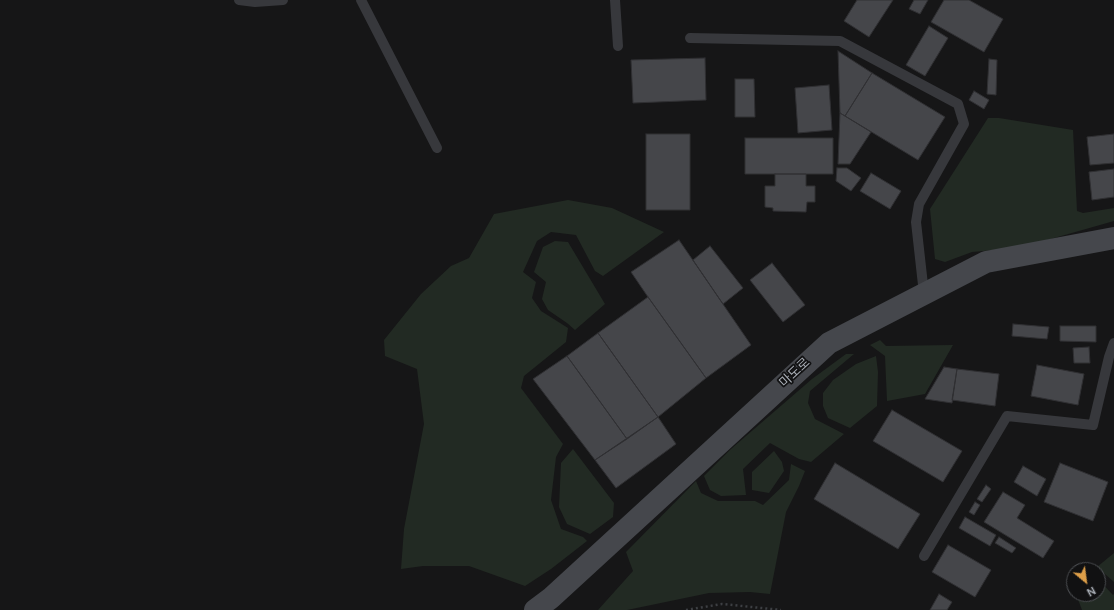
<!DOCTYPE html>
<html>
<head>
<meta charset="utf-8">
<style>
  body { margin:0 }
  #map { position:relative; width:1114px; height:610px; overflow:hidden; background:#161617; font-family:"DM Sans",sans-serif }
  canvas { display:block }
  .north { position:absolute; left:1066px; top:562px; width:40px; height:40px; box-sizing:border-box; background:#111112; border:1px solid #4e5054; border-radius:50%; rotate:151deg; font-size:11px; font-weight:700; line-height:16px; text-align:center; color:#a9aeb6 }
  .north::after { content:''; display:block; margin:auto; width:14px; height:18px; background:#dd9e48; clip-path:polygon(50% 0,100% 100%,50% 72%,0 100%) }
</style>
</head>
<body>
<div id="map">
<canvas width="1114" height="610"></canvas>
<div class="north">N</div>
</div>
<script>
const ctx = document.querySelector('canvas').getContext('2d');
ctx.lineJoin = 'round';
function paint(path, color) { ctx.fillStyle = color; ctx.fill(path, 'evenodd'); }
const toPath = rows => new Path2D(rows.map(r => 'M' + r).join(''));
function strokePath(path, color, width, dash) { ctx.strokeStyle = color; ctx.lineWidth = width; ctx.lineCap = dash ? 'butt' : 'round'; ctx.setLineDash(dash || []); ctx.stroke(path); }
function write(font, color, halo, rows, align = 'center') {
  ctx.font = font + ' "DM Sans","Noto Sans KR",sans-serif'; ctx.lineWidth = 3.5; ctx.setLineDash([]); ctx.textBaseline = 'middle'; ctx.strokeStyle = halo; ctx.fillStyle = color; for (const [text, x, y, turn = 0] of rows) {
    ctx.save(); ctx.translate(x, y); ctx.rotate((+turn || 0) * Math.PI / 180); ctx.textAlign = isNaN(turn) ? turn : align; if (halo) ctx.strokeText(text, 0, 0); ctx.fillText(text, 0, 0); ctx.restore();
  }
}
paint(toPath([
  [988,118,999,118,1073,130,1077,211,1083,213,1114,208,1114,221,1019,248,972,252,945,262,935,259,930,209],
  [568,200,612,208,664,232,603,276,595,271,576,235,551,232,537,241,523,272,536,282,532,298,541,311,568,328,566,342,524,376,521,388,563,444,556,457,551,500,561,529,583,537,587,541,551,569,525,586,469,566,423,566,401,569,404,529,424,424,417,369,385,356,384,340,421,294,451,266,469,258,494,214],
  [555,241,568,242,605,304,575,330,567,323,548,310,542,299,546,282,534,272,543,247],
  [880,340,886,346,953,345,925,394,887,401,885,356,870,345],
  [846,354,854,354,810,391,808,403,815,419,844,434,811,462,799,459,770,443,743,469,746,495,721,496,710,490,704,476,731,449,812,379],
  [876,356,878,372,877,406,850,428,828,418,823,406,823,393,833,380,856,364],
  [573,449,614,503,613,517,590,534,567,524,559,507,561,463],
  [774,451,782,462,784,471,769,493,752,490,752,472],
  [791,464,805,471,799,486,786,512,770,594,750,592,709,593,627,610,598,610,633,571,626,552,696,481,701,493,718,501,755,501,763,505,789,480],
  [1114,553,1114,582,1097,567],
  [1098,579,1113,595,1114,594,1114,610,1082,610,1076,594,1098,594]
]), '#222a23');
const building = toPath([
  [857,0,893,0,869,37,844,21,857,0],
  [914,0,928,0,920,14,909,9,914,0],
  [944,0,969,0,1003,19,984,52,931,22,944,0],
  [929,26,948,38,925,76,906,65,929,26],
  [838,51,872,73,845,116,840,113,838,51],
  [705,58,706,100,633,103,631,60,705,58],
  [989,59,997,60,996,95,987,94,989,59],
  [872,73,945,117,918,160,845,116,872,73],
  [735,79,754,79,755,117,735,117,735,79],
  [829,85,832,130,798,133,795,88,829,85],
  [974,91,989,100,984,109,969,100,974,91],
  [840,113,871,132,850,164,838,164,840,113],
  [646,134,690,134,690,210,646,210,646,134],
  [1114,134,1114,163,1090,165,1087,137,1114,134],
  [745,138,833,138,833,174,745,174,745,138],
  [837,168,847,168,861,178,851,191,836,181,837,168],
  [1114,169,1114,197,1092,200,1089,172,1114,169],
  [871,173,901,191,890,209,860,191,871,173],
  [775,174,806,174,806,186,815,186,815,202,807,202,806,212,773,211,773,208,765,207,765,186,775,186,775,174],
  [679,240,751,345,706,378,648,297,631,272,679,240],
  [710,246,743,288,723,304,693,260,710,246],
  [772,263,805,305,783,322,750,280,772,263],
  [648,297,706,378,658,417,598,333,648,297],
  [1013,324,1049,327,1047,339,1012,336,1013,324],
  [1060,326,1096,326,1096,342,1060,341,1060,326],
  [598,333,658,417,627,439,567,356,598,333],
  [1089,347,1090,363,1074,363,1073,348,1089,347],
  [567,356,627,439,595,460,533,379,567,356],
  [1037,365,1084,374,1078,405,1031,396,1037,365],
  [944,367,957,369,952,403,925,399,944,367],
  [957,369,999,374,995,406,952,400,957,369],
  [892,410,962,451,943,482,873,441,892,410],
  [658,417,676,444,616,488,595,460,658,417],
  [835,463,920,514,898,549,814,499,835,463],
  [1060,463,1108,482,1093,521,1044,502,1060,463],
  [1023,466,1046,479,1037,496,1014,482,1023,466],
  [986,485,991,489,982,502,977,499,986,485],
  [1003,492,1025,505,1017,518,1054,541,1043,558,984,522,1003,492],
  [975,502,980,505,974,515,969,512,975,502],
  [965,517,996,535,990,546,959,528,965,517],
  [999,537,1016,548,1012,553,995,543,999,537],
  [948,545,991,570,975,597,932,572,948,545],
  [939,594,952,602,947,610,930,610,939,594]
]);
paint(building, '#45464a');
strokePath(building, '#303033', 1);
strokePath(toPath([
  [686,610,722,604,781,610]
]), '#3d3f43', 2.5, [2, 3]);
strokePath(toPath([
  [239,0,255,2,283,0],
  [361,0,437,148],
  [615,0,618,46],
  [690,38,840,41,958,104,964,124,919,204,916,222,924,294],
  [924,556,1007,416,1093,425,1109,357,1114,343]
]), '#37383c', 10);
strokePath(toPath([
  [535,610,551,598,829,343,986,262,1114,238]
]), '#45474c', 22);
write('13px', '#a9aeb6', '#111112', [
  ["마도로",795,373,-43]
]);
</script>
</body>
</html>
